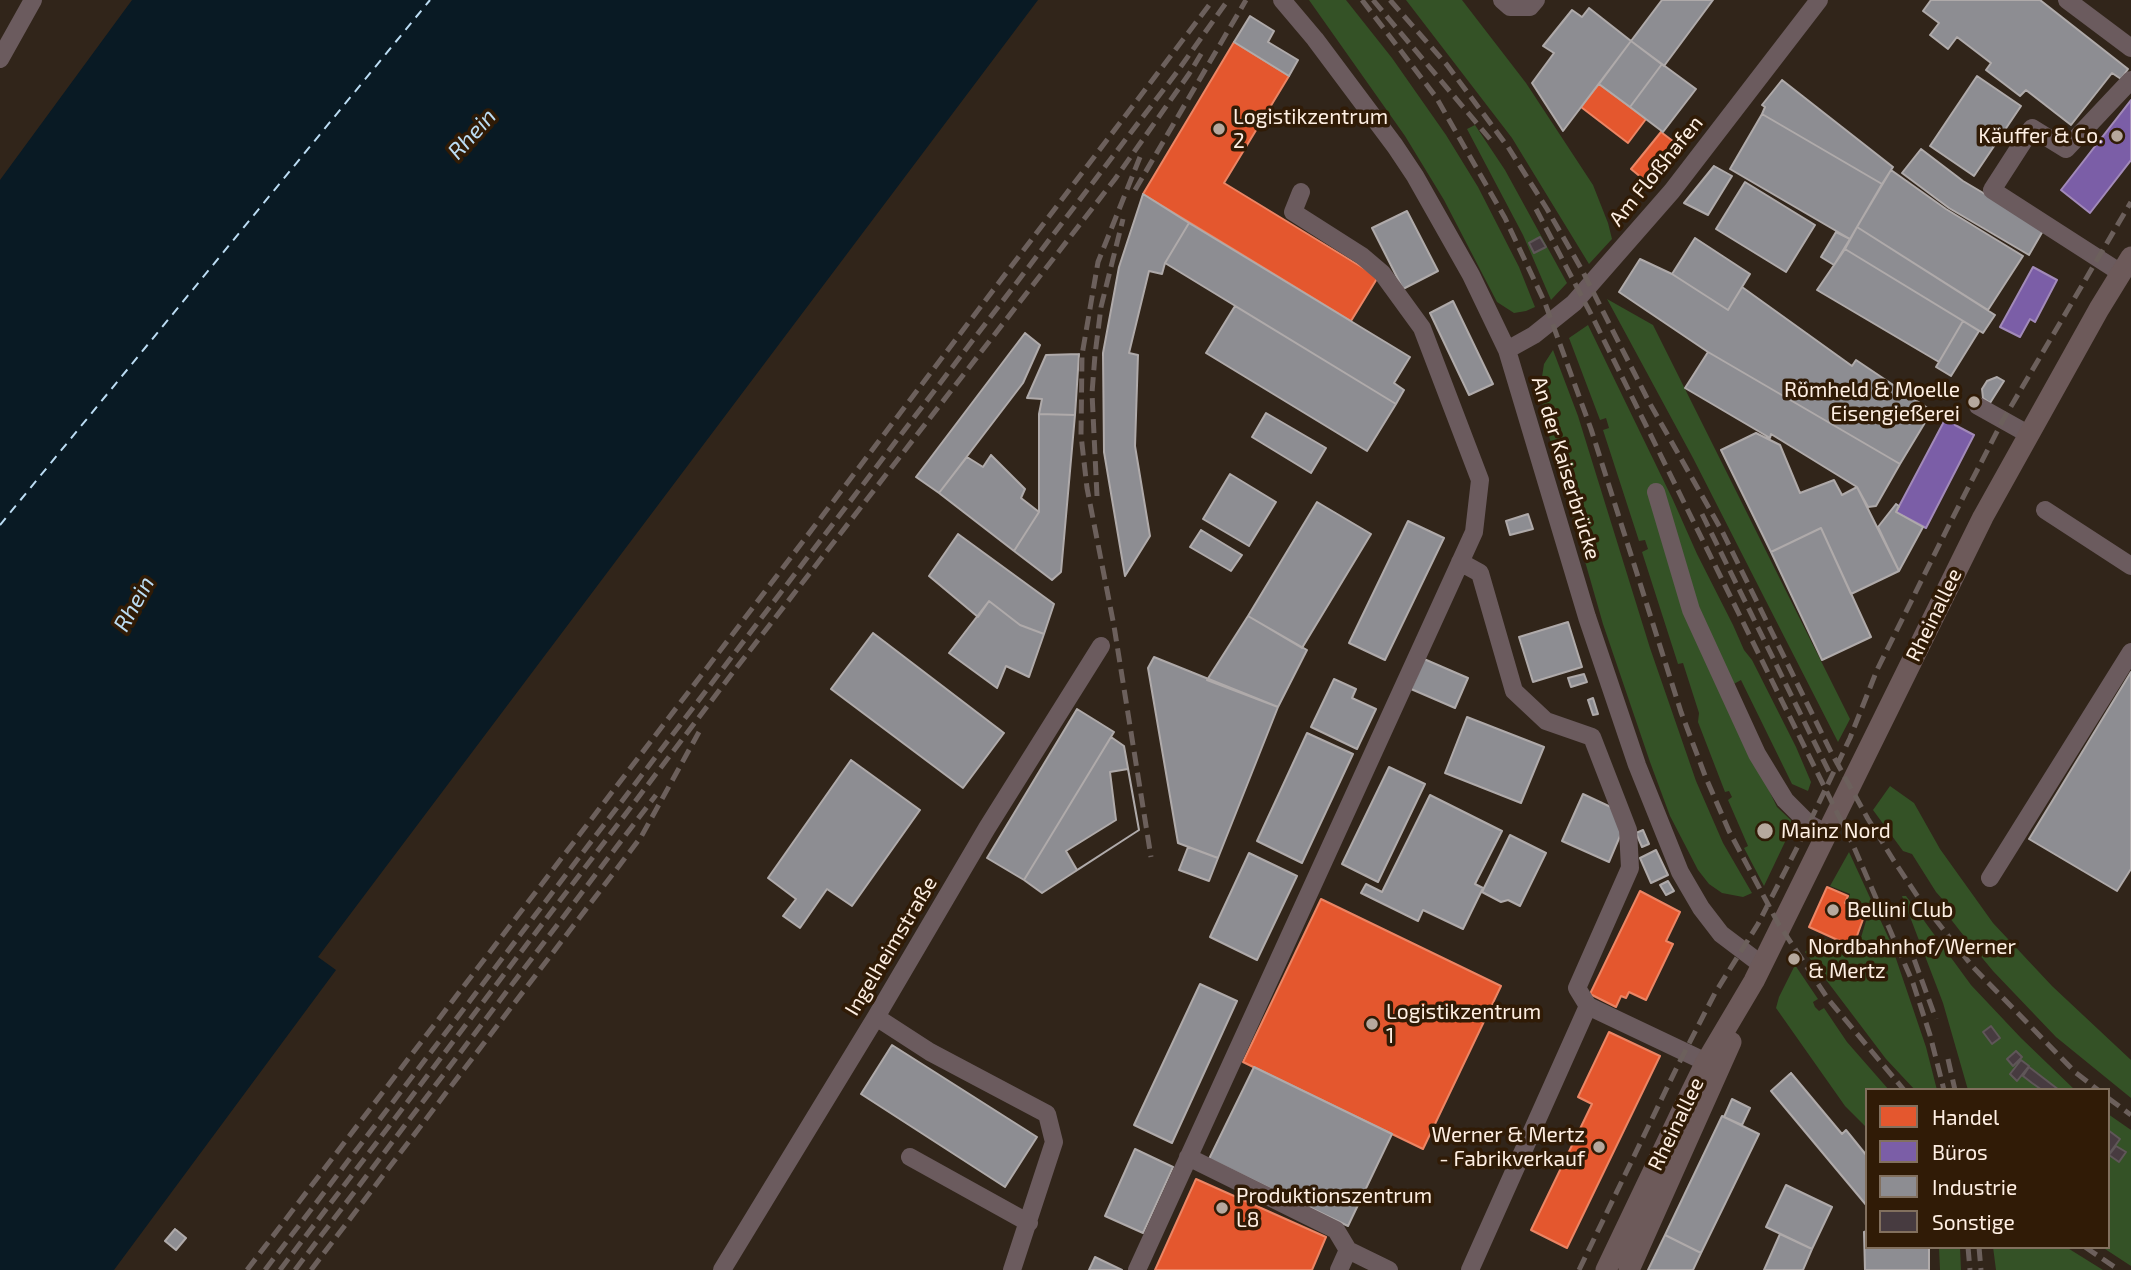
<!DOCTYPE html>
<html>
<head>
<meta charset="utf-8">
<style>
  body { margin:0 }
  #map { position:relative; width:2131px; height:1270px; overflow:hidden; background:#31251a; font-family:"Exo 2",sans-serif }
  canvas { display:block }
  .legend { position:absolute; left:1865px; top:1088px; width:245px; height:161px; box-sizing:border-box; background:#301b06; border:2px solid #82705e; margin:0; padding:9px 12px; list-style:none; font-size:21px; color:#feefe3 }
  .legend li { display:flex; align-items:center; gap:14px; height:35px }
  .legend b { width:35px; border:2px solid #82705e }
</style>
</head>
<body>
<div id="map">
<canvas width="2131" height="1270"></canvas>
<ul class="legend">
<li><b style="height:19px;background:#e4572e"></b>Handel</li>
<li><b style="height:19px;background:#7b5ea7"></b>Büros</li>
<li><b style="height:19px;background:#8d8d92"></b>Industrie</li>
<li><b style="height:19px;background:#473b40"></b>Sonstige</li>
</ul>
</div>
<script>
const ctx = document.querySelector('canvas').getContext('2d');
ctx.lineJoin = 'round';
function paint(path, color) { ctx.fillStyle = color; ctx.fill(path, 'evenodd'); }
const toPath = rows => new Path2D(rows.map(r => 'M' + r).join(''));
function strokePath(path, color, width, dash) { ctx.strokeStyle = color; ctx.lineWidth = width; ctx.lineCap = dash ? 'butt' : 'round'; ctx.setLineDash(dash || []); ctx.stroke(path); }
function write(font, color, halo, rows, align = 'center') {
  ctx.font = font + ' "Exo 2",sans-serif'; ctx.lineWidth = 7; ctx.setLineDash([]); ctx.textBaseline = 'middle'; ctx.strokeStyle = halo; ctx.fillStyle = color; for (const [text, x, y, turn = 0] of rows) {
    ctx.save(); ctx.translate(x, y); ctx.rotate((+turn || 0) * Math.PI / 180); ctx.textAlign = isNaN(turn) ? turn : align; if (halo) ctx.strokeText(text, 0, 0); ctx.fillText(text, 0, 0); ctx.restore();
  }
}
paint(toPath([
  [1309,0,1346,0,1392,58,1446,135,1478,187,1519,267,1535,307,1526,311,1514,313,1497,302,1444,200,1405,136],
  [1406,0,1462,0,1526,83,1593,185,1608,223,1612,239,1589,264,1512,138],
  [1475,125,1505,170,1567,283,1551,300,1523,235,1467,129],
  [1607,299,1653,325,1850,719,1838,742,1693,458],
  [1588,325,1673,500,1697,554,1733,625,1744,650,1752,660,1796,747,1811,782,1808,791,1792,784,1741,680,1721,691,1777,807,1794,823,1764,886,1744,848,1748,846,1728,800,1732,797,1729,791,1725,792,1698,722,1699,713,1683,663,1678,664,1642,552,1648,549,1645,540,1639,541,1603,430,1609,428,1606,418,1600,420,1569,338],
  [1553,350,1578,416,1650,648,1696,781,1723,843,1752,893,1743,897,1722,893,1709,884,1698,870,1670,816,1650,762,1603,624,1547,429,1540,390,1544,364],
  [1890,786,1914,803,1940,849,1993,923,2052,986,2131,1060,2131,1098,2056,1037,1993,971,1960,931,1946,913,1951,909,1936,892,1912,854,1903,851,1873,810],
  [1849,852,1890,941,1926,1047,1937,1090,1915,1090,1886,1059,1805,952,1819,937,1857,951,1868,914,1866,909,1848,901,1850,894,1830,886],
  [1902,896,1906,896,1971,985,2021,1038,2075,1090,1968,1090,1943,1003],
  [1795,965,1818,999,1813,1002,1815,1007,1819,1011,1824,1008,1847,1042,1889,1090,1867,1090,1867,1128,1845,1106,1776,1008,1779,997],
  [2108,1114,2131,1130,2131,1266,2102,1247,2108,1247],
  [1939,1247,1960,1247,1961,1270,1940,1270],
  [1993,1247,2066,1247,2103,1270,1996,1270]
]), '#345226');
paint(toPath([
  [132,0,1038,0,318,957,336,970,114,1270,0,1270,0,180]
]), '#091a24');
const shops = toPath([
  [1234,42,1289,76,1224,183,1378,277,1351,321,1143,194,1234,42],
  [1599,84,1646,119,1628,143,1581,107,1599,84],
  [1661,132,1678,145,1648,183,1631,169,1661,132],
  [1827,887,1848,896,1845,903,1866,911,1853,947,1809,927,1827,887],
  [1640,891,1680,912,1666,941,1673,944,1646,1000,1629,992,1626,998,1621,996,1616,1007,1590,994,1640,891],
  [1321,899,1501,986,1423,1149,1243,1062,1321,899],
  [1609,1032,1660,1056,1567,1248,1531,1230,1592,1104,1578,1097,1609,1032],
  [1196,1179,1326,1237,1312,1270,1155,1270,1196,1179]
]);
paint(shops, '#e4572e');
strokePath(shops, '#ec8564', 2);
const offices = toPath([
  [2131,100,2131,160,2090,213,2061,190,2131,100],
  [2033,267,2057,280,2035,322,2030,319,2020,337,2000,327,2033,267],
  [1949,412,1958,417,1955,425,1974,435,1926,528,1896,512,1949,412]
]);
paint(offices, '#7b5ea7');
strokePath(offices, '#a28ab9', 2);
const industry = toPath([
  [1662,0,1713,0,1664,66,1631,41,1662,0],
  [1931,0,2040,0,2128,69,2121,79,2112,73,2071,125,2026,90,2020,96,1986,70,1991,63,1957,37,1948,49,1930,35,1939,23,1923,11,1931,0],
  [1589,8,1631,41,1563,131,1532,83,1554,53,1543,46,1572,10,1582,17,1589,8],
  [1250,16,1274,31,1268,42,1298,60,1289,76,1234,42,1250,16],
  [1631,41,1662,64,1630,107,1599,84,1631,41],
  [1662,64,1696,89,1663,132,1630,107,1662,64],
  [1977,76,2021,106,1974,176,1930,146,1977,76],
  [1782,80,1893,167,1882,184,1762,114,1765,107,1762,105,1782,80],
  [1762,114,1882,184,1850,239,1730,169,1762,114],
  [1921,149,1963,181,2044,229,2029,255,1949,208,1902,173,1921,149],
  [1714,166,1732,176,1708,215,1684,203,1714,166],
  [1891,170,1946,209,2023,256,1988,310,1857,227,1891,170],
  [1745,182,1815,225,1786,272,1716,229,1745,182],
  [1143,194,1189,223,1165,263,1162,274,1149,271,1129,353,1138,355,1135,446,1150,536,1125,576,1104,452,1103,353,1119,267,1143,194],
  [1407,211,1438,271,1403,289,1372,228,1407,211],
  [1189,223,1410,357,1394,383,1404,390,1396,404,1165,263,1189,223],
  [1857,227,1995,315,1983,333,1845,249,1857,227],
  [1836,232,1850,239,1834,265,1821,257,1836,232],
  [1695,238,1750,274,1728,310,1672,274,1695,238],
  [1845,249,1963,321,1939,362,1817,290,1845,249],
  [1640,259,1672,274,1728,310,1742,287,1852,366,1856,360,1932,411,1900,464,1708,352,1619,292,1640,259],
  [1453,301,1493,384,1469,395,1430,313,1453,301],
  [1235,306,1396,404,1367,451,1206,353,1235,306],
  [1963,321,1979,331,1951,376,1936,367,1963,321],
  [1025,333,1040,345,1023,383,939,493,916,477,1025,333],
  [1708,352,1900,464,1876,506,1868,507,1857,487,1771,434,1770,438,1685,388,1708,352],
  [1079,354,1075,415,1039,414,1042,399,1027,398,1046,355,1079,354],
  [1997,377,2004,381,1990,403,1983,398,1982,389,1987,381,1997,377],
  [1266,413,1326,448,1311,473,1252,437,1266,413],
  [1039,414,1075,415,1061,572,1052,580,1014,551,1039,512,1039,414],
  [1756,433,1780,445,1800,493,1834,480,1842,495,1857,487,1899,571,1851,594,1821,528,1771,552,1721,450,1756,433],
  [991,455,1025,489,1021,498,1039,512,1014,551,939,493,967,457,983,467,991,455],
  [1230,474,1276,502,1249,546,1203,519,1230,474],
  [1317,502,1371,534,1302,648,1248,616,1317,502],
  [1896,504,1899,506,1896,512,1923,527,1899,571,1878,527,1896,504],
  [1528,514,1533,529,1510,535,1506,521,1528,514],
  [1408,521,1444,538,1385,660,1349,643,1408,521],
  [1821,528,1871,637,1822,660,1771,552,1821,528],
  [1201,530,1242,555,1231,571,1190,547,1201,530],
  [958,534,1054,604,1044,634,1020,625,989,601,978,617,929,576,958,534],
  [989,601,1020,625,1044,634,1029,677,1006,666,997,688,949,653,989,601],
  [1248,616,1307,650,1278,707,1207,680,1248,616],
  [1568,622,1582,667,1533,682,1519,637,1568,622],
  [873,633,1004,733,963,788,831,689,873,633],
  [1154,657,1278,707,1218,858,1178,843,1148,668,1154,657],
  [1424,659,1468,678,1455,708,1411,689,1424,659],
  [2131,672,2131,869,2117,891,2029,839,2131,672],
  [1584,674,1587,682,1571,687,1568,678,1584,674],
  [1334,679,1356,689,1352,698,1376,709,1357,749,1311,727,1334,679],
  [1593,698,1598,714,1593,715,1588,700,1593,698],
  [1077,709,1114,732,1024,880,987,858,1077,709],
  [1467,717,1544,747,1521,803,1445,773,1467,717],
  [1307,733,1353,754,1302,863,1257,841,1307,733],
  [1111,737,1124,746,1139,830,1042,893,1024,880,1111,737],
  [851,760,920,810,852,906,827,889,800,928,783,916,796,899,768,878,851,760],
  [1389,767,1425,784,1378,882,1342,864,1389,767],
  [1128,769,1139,830,1077,870,1066,851,1116,820,1110,772,1128,769],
  [1583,794,1615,809,1623,829,1609,862,1562,841,1583,794],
  [1430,795,1502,831,1475,884,1483,888,1463,929,1423,910,1418,921,1361,893,1366,884,1382,892,1430,795],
  [1643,830,1649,844,1642,847,1636,833,1643,830],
  [1510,835,1546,853,1520,906,1508,900,1501,902,1482,892,1510,835],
  [1188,847,1218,858,1209,881,1179,870,1188,847],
  [1656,850,1668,875,1651,883,1640,858,1656,850],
  [1249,853,1297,876,1257,960,1210,937,1249,853],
  [1668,881,1674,891,1666,895,1660,885,1668,881],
  [1200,984,1237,1001,1172,1143,1134,1125,1200,984],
  [892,1045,1037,1137,1005,1187,861,1094,892,1045],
  [1254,1067,1392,1134,1348,1226,1209,1159,1254,1067],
  [1791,1073,1842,1134,1846,1130,1867,1156,1867,1206,1771,1091,1791,1073],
  [1732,1099,1750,1108,1742,1125,1724,1117,1732,1099],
  [1722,1116,1759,1134,1701,1253,1665,1235,1722,1116],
  [1135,1149,1173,1167,1143,1233,1105,1216,1135,1149],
  [1786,1185,1832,1207,1812,1249,1766,1227,1786,1185],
  [175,1229,186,1238,176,1250,165,1241,175,1229],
  [1867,1231,1867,1247,1929,1247,1929,1270,1865,1270,1864,1232,1867,1231],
  [1780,1234,1812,1249,1803,1270,1764,1270,1780,1234],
  [1665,1235,1701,1253,1693,1270,1648,1270,1665,1235],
  [1095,1257,1122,1270,1089,1270,1095,1257]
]);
paint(industry, '#8d8d92');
strokePath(industry, '#afaaaa', 2);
strokePath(toPath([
  [0,525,430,0]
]), '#bbdcf3', 2, [9, 7]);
const building = toPath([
  [1540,237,1546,247,1534,253,1529,243,1540,237],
  [1991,1026,2000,1038,1992,1044,1983,1032,1991,1026],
  [2016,1051,2022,1057,2013,1066,2007,1059,2016,1051],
  [2021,1060,2029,1066,2017,1081,2010,1074,2021,1060],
  [2029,1067,2059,1090,2042,1090,2032,1083,2023,1076,2029,1067],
  [2108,1130,2120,1139,2109,1154,2108,1153,2108,1130],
  [2116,1146,2126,1152,2119,1162,2109,1155,2116,1146]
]);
paint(building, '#473b40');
strokePath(building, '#5f5658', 2);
strokePath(toPath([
  [1282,0,1315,39,1395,146,1415,176,1471,275,1507,350,1587,617,1637,765,1680,872,1701,908,1721,934,1762,965],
  [1502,0,1510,7,1530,7,1536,0],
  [2067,0,2131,48],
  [0,59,33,0],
  [2121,273,1992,190,2032,128,2066,149,2131,80],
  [1507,350,1534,335,1574,303,1672,191,1819,0],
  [1978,406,2028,434],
  [1656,492,1691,610,1757,754,1785,800,1809,824,1826,833],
  [2045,510,2131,566],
  [1460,562,1480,573,1514,691,1546,721,1592,737,1628,830,1630,868,1577,988,1588,1006,1470,1270],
  [1990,878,2131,652],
  [1588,1006,1706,1062],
  [876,1017,930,1052,1047,1114,1054,1142,1012,1270],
  [910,1157,1029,1223],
  [1188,1157,1336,1230,1348,1250],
  [1348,1250,1389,1270],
  [722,1270,876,1017,987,828,1101,646],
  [1137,1270,1474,532,1480,480,1422,328,1382,273,1362,256,1293,212,1301,192],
  [1339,1270,1348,1250]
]), '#6b5b5e', 18);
strokePath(toPath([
  [1606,1270,1679,1117,1706,1062,1754,981,1983,517,2099,309,2131,257],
  [1629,1270,1731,1042]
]), '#6d5a5a', 21);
strokePath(toPath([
  [1362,0,1436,97,1505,218,1545,303,1591,429,1681,712,1706,778,1729,831,1778,923,1828,999,1904,1090],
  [1373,0,1490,139],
  [1390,0,1447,65,1508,147,1547,209,1582,270,1649,402,1722,531,1831,752,1868,819,1894,861,1920,900,1972,966,2075,1072,2098,1090],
  [1140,157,1098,262,1082,355,1081,435,1087,488,1114,626,1151,857],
  [1135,190,1246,0],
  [1536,209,1593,318,1853,845,1913,983,1930,1035,1944,1090],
  [1097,496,1092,393,1095,355,1101,307,1123,219],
  [1702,514,1832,778],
  [1907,940,1936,1019],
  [1948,1059,1955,1090],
  [2108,1098,2131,1115],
  [1968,1247,1970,1270],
  [1979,1247,1981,1270],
  [2085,1247,2119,1270],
  [247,1270,732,635,1213,0],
  [265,1270,1177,72,1228,0],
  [280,1270,734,671,1115,179,1189,74,1204,49],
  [295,1270,656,795],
  [311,1270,641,837,699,732],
  [1579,1270,1678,1065,1715,993,1758,924,1802,838,1850,738,1877,670,1950,523,2003,420,2131,202]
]), '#6c605c', 5, [14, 7]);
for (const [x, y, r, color] of [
  [1219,129,7,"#b6a89d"],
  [2117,136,7,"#b6a89d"],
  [1974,402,7,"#b6a89d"],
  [1765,831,9,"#b6a89d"],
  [1833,910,7,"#b6a89d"],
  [1794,959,7,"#b6a89d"],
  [1372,1024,7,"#b6a89d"],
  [1599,1147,7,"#b6a89d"],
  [1222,1208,7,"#b6a89d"]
]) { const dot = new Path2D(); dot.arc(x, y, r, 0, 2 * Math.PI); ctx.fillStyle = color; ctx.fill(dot); strokePath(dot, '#301b06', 2.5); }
write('21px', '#feefe3', '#301b06', [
  ["Logistikzentrum",1233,117],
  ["2",1233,141],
  ["Käuffer & Co.",2103,136,"right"],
  ["Römheld & Moelle",1960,390,"right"],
  ["Eisengießerei",1960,414,"right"],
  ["Mainz Nord",1781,831],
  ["Bellini Club",1847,910],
  ["Nordbahnhof/Werner",1808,947],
  ["& Mertz",1808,971],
  ["Logistikzentrum",1386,1012],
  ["1",1386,1036],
  ["Werner & Mertz",1585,1135,"right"],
  ["- Fabrikverkauf",1585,1159,"right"],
  ["Produktionszentrum",1236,1196],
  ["L8",1236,1220]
], 'left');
write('21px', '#feefe3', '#301b06', [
  ["Am Floßhafen",1656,171,-51],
  ["An der Kaiserbrücke",1566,468,73],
  ["Rheinallee",1934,615,-64],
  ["Ingelheimstraße",891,946,-59],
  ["Rheinallee",1676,1124,-64]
]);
write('italic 23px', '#bbdcf3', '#301b06', [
  ["Rhein",472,134,-48],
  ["Rhein",134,604,-61]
]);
</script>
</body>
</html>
